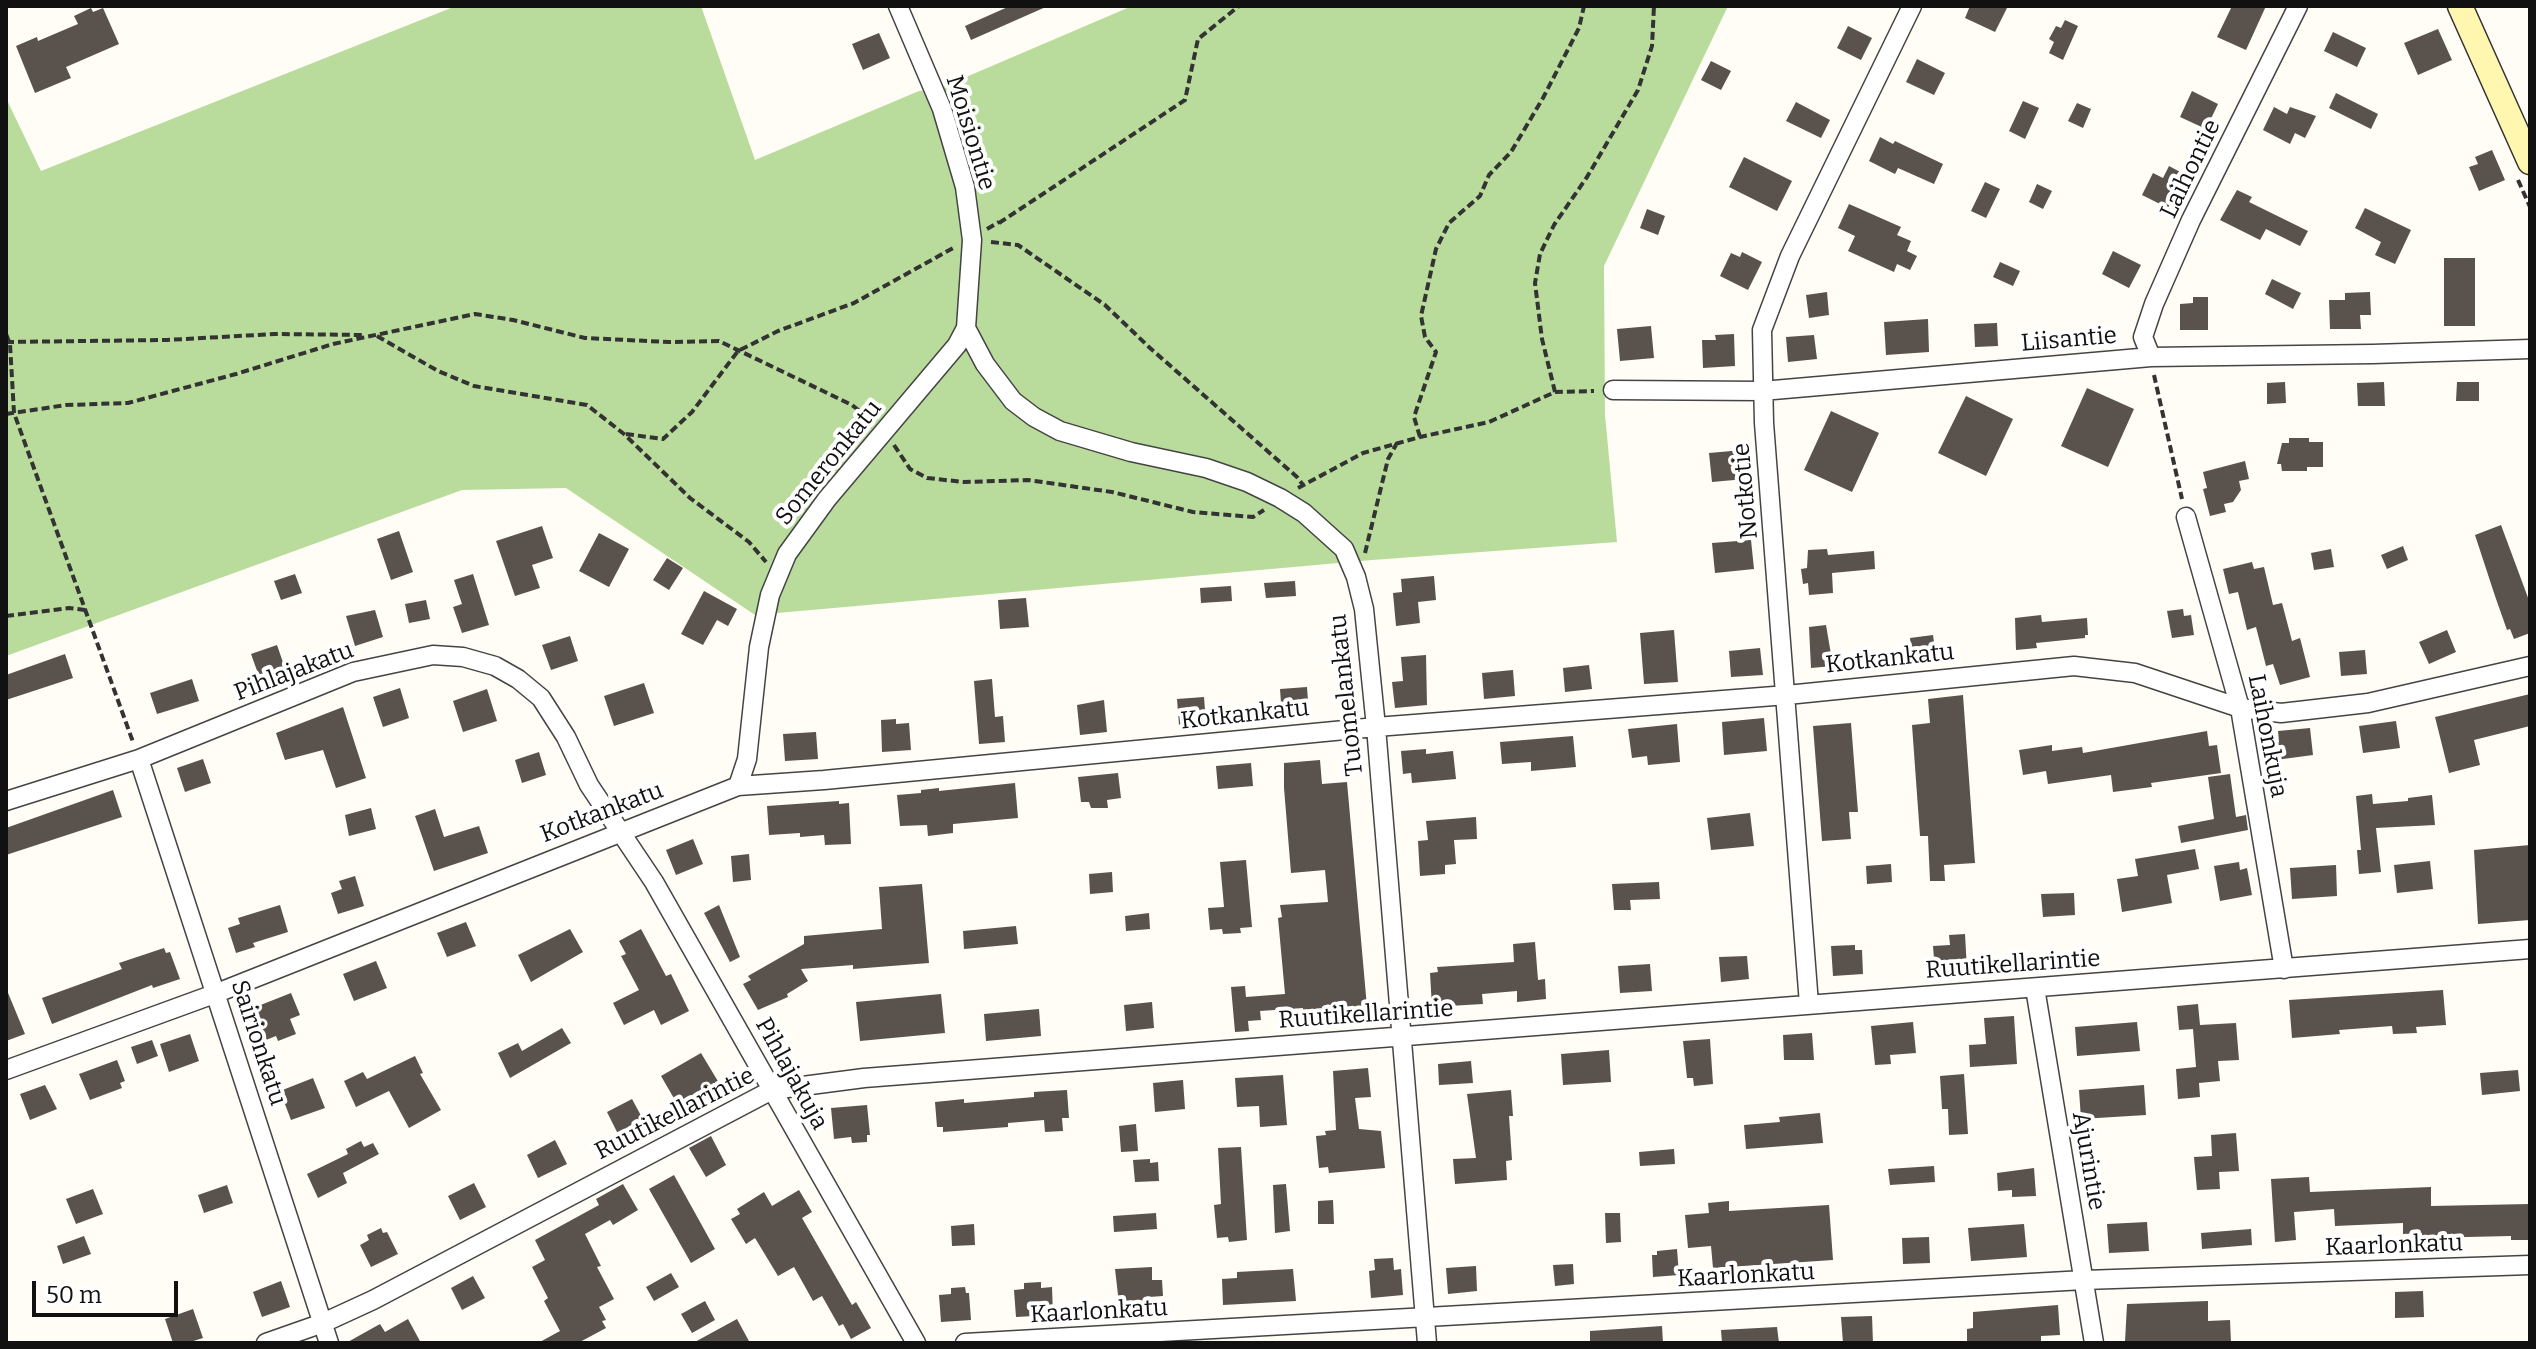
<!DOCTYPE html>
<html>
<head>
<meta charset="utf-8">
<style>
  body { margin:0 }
  #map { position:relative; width:2536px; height:1349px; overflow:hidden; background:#fffdf5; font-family:Bitter,serif }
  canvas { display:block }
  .frame { position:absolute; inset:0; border:8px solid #111; pointer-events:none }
  .scale { position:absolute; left:32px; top:1281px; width:146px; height:36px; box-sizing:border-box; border:4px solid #111; border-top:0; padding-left:10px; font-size:24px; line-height:28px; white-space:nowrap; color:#111; -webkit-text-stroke:6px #fff; paint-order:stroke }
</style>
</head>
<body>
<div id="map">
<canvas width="2536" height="1349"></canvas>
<div class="frame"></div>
<div class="scale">50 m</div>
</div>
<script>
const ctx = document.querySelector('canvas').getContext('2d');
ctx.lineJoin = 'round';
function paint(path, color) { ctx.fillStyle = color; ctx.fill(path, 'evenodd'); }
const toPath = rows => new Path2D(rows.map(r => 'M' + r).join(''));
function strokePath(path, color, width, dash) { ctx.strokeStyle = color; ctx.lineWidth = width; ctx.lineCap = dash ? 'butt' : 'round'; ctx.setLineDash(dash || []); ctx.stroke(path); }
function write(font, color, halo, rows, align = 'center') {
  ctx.font = font + ' Bitter,serif'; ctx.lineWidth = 8; ctx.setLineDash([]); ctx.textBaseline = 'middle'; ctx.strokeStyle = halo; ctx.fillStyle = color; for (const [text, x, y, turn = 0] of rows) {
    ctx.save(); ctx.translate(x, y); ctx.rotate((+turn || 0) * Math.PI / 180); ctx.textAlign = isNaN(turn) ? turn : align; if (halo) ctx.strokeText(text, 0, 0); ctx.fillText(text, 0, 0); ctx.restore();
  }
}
paint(toPath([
  [456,6,701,6,755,160,919,91,938,89,1132,6,1728,6,1604,266,1605,415,1617,542,1372,560,755,615,566,488,462,490,6,656,6,98,41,171]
]), '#b9dc9c');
paint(toPath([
  [1010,6,1048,6,971,40,965,26],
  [1970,6,2008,6,1995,32,1965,18],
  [2232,6,2266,6,2246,50,2217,37],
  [91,8,93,12,103,8,119,44,66,67,71,78,35,93,16,46,37,37,38,41,78,24,74,16],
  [2065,20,2078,26,2063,60,2049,53,2054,42,2049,39,2056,26,2061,28],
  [1848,26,1872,38,1861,60,1837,48],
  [2438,29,2452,60,2418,75,2404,43],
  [2333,32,2366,48,2357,67,2324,51],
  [879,33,890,58,863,70,852,44],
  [1917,59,1945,73,1934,95,1906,82],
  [1711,61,1731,71,1721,90,1701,80],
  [2192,91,2218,104,2206,129,2180,117],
  [2336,93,2378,114,2371,129,2329,108],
  [2023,101,2039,108,2025,139,2009,131],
  [1796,102,1830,120,1821,138,1786,121],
  [2077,103,2091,109,2083,128,2068,121],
  [2274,107,2287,114,2290,107,2316,116,2305,138,2295,133,2290,144,2263,130],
  [1880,137,1893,144,1895,141,1943,164,1934,184,1898,168,1895,174,1869,161],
  [2492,150,2505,180,2479,191,2469,167,2478,164,2475,157],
  [1744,157,1792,181,1777,211,1729,187],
  [2169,166,2184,174,2168,208,2142,195,2153,173,2163,178],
  [1985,182,2000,189,1986,218,1971,211],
  [2037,184,2052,191,2043,209,2029,202],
  [2237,190,2252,197,2249,202,2308,231,2300,246,2266,229,2260,240,2220,220],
  [1849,204,1901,227,1897,235,1911,241,1907,251,1917,256,1910,270,1897,264,1894,272,1848,251,1855,236,1838,228],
  [2365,208,2411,230,2395,264,2375,255,2381,242,2355,228],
  [1647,209,1665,216,1658,235,1640,228],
  [2113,251,2141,265,2129,288,2102,274],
  [1742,252,1762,262,1748,290,1720,276,1731,253,1740,257],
  [2444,258,2475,258,2475,326,2444,326],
  [2000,262,2020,271,2013,286,1993,277],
  [2272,279,2301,293,2293,309,2265,294],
  [1827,292,1829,315,1809,318,1806,295],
  [2370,292,2371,315,2360,315,2361,329,2330,329,2329,300,2345,300,2345,293],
  [2193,297,2208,297,2208,330,2180,330,2180,304,2193,303],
  [1928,319,1929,352,1886,355,1884,322],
  [1997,323,1998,346,1975,347,1974,324],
  [1651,326,1654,358,1620,361,1617,329],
  [1734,334,1735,366,1703,368,1702,340,1716,340,1715,335],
  [1814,335,1817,359,1788,362,1786,337],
  [2285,382,2286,403,2267,404,2267,383],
  [2384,382,2385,406,2358,406,2357,383],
  [2457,382,2479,382,2479,401,2456,401],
  [2087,388,2134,409,2108,467,2061,446],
  [1966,396,2013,419,1986,476,1938,453],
  [1831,411,1879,433,1852,492,1804,470],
  [2289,438,2309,438,2309,442,2323,442,2323,467,2307,467,2307,471,2282,471,2281,464,2277,464,2282,443,2289,443],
  [1743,450,1745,479,1712,482,1709,453],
  [2245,461,2249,479,2239,481,2241,490,2233,502,2224,504,2226,512,2210,516,2203,489,2207,488,2203,472],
  [2501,525,2530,603,2530,633,2514,639,2510,629,2507,630,2495,596,2475,535],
  [542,526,553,558,532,565,540,588,515,596,496,541],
  [399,531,413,572,391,580,377,539],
  [599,533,629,549,609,587,579,571],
  [1751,540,1754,569,1715,573,1712,543],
  [2403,546,2408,560,2387,569,2381,555],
  [1827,549,1828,555,1874,551,1875,569,1832,573,1833,593,1809,595,1808,583,1803,584,1801,569,1807,568,1808,550],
  [2331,549,2334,567,2314,570,2311,553],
  [667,558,683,568,669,590,653,580],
  [2252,562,2254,569,2264,567,2273,605,2282,603,2292,641,2300,638,2310,677,2280,685,2273,664,2266,666,2256,627,2247,630,2238,592,2229,594,2223,569],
  [295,574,302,593,281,600,274,581],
  [473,574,489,625,462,633,453,607,462,604,454,580],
  [1434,576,1436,600,1418,602,1420,623,1396,626,1393,593,1402,592,1401,579],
  [1295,581,1296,596,1266,598,1264,583],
  [1231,586,1232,601,1201,603,1200,588],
  [704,591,737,609,728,626,717,620,703,645,681,634],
  [1026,598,1029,627,1000,629,998,600],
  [426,600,430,619,409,623,405,604],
  [2183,609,2184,616,2191,615,2194,635,2172,638,2167,611],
  [375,610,383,637,355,646,346,616],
  [2041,615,2042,622,2087,618,2088,635,2085,635,2085,638,2036,643,2037,648,2016,650,2015,618],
  [1826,625,1833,666,1811,668,1809,627],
  [1674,630,1678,682,1644,684,1640,633],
  [2447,630,2456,652,2429,664,2419,642],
  [1933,635,1936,656,1912,659,1910,638],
  [570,636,578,661,551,670,542,645],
  [277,645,286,671,260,679,251,654],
  [1760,648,1763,675,1731,677,1729,651],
  [2365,650,2367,674,2341,676,2339,652],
  [65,654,73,678,6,700,6,675],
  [1426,655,1427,705,1395,708,1392,682,1403,681,1401,657],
  [1589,665,1592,689,1565,692,1563,668],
  [1513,670,1515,696,1484,699,1482,673],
  [192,679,199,701,157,714,150,693],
  [992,679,995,717,1003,716,1005,742,979,744,974,681],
  [644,683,654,713,614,726,604,696],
  [1307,687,1309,715,1282,717,1280,689],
  [400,688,409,718,383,727,373,697],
  [487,689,497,721,463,732,453,701],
  [2530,694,2530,726,2474,740,2480,765,2449,773,2435,717],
  [1963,695,1975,863,1944,865,1945,881,1930,881,1928,836,1920,836,1912,725,1930,723,1928,699],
  [1204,697,1206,723,1179,725,1177,699],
  [1104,700,1107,732,1080,735,1077,705],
  [343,707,366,778,336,788,323,750,285,760,276,733],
  [1764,718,1767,751,1724,755,1722,722],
  [896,719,896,724,909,723,911,750,882,752,881,720],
  [2396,721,2400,748,2363,753,2359,726],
  [1851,723,1858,812,1849,812,1851,839,1822,841,1813,726],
  [1677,724,1680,762,1648,765,1647,756,1632,758,1628,729],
  [2310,728,2313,755,2268,761,2266,743,2279,742,2278,731],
  [2207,731,2209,746,2217,745,2221,773,2151,783,2152,787,2113,792,2111,775,2048,784,2046,771,2023,775,2019,750,2052,745,2052,751,2082,747,2083,753],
  [816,732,818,759,785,761,783,734],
  [1573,736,1576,767,1531,771,1531,762,1502,764,1500,742],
  [1426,749,1426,754,1453,751,1456,779,1412,783,1411,773,1403,774,1401,751],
  [539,752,546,775,522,783,515,760],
  [203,759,211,783,185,792,177,768],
  [1320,760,1322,784,1347,782,1367,1007,1328,1012,1328,1010,1303,1012,1303,1008,1260,1011,1261,1020,1248,1021,1249,1031,1235,1032,1231,987,1245,986,1246,997,1285,994,1278,918,1282,917,1280,905,1328,902,1325,870,1291,873,1284,788,1284,763],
  [1251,763,1253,786,1218,789,1216,766],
  [1118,773,1121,798,1107,800,1108,808,1091,808,1089,802,1081,802,1078,777],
  [2230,774,2236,817,2246,815,2248,830,2181,843,2178,826,2214,819,2208,777],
  [1015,783,1018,818,953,824,953,833,928,836,927,825,900,826,897,795,921,793,921,790,939,788,939,791],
  [113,790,122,817,6,855,6,828],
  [2372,794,2373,804,2408,801,2408,798,2432,795,2435,825,2376,828,2381,872,2359,874,2357,850,2361,850,2356,796],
  [839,801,839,804,849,803,851,844,825,845,824,835,800,837,800,833,769,835,767,806],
  [371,808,376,829,349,836,345,815],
  [435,809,444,837,479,826,488,853,434,871,415,816],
  [1750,813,1754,846,1711,850,1707,818],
  [1476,817,1477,839,1454,840,1456,864,1445,865,1445,874,1420,876,1418,841,1428,840,1426,821],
  [693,839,703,864,676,875,666,850],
  [2530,845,2530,920,2478,924,2474,850],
  [2195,849,2199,869,2167,875,2172,903,2122,912,2117,879,2138,876,2135,859],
  [749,854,751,880,733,882,731,856],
  [1246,860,1252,927,1240,928,1241,933,1223,934,1222,929,1210,930,1208,908,1224,907,1220,862],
  [2430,861,2433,889,2397,893,2394,865],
  [2239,862,2240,870,2247,868,2252,895,2220,901,2214,866],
  [1891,864,1892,882,1867,884,1866,866],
  [2336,865,2337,896,2292,899,2290,868],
  [1112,872,1113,892,1090,894,1089,874],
  [355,876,364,906,338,914,331,893,342,889,339,881],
  [1659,882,1660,899,1630,900,1631,910,1614,910,1612,884],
  [922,884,929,963,853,969,853,965,801,969,808,981,787,994,788,997,758,1010,743,984,751,980,748,976,804,944,804,936,882,929,879,887],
  [2074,893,2075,915,2043,917,2041,894],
  [280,905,288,932,253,943,255,947,236,953,228,928,240,924,238,918],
  [719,905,740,957,730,962,704,913],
  [1149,913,1150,929,1126,931,1125,916],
  [466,922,476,946,447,957,437,933],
  [1016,926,1018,944,964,949,963,931],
  [570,929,583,952,531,982,518,955],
  [641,929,666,976,671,974,689,1011,661,1025,654,1010,624,1025,613,1003,639,990,621,956,626,954,619,941],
  [1965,934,1967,970,1935,972,1933,946,1950,945,1949,935],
  [1535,942,1538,980,1545,979,1546,999,1517,1002,1517,991,1482,994,1483,1004,1432,1007,1430,973,1438,972,1437,967,1514,962,1513,944],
  [1855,945,1855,950,1862,950,1863,974,1833,976,1831,946],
  [164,948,166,953,170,952,180,979,153,988,152,985,52,1024,42,998,122,969,119,963],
  [1747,956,1749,979,1721,982,1719,957],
  [376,961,387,988,354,1001,343,974],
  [1650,964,1652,991,1620,993,1618,966],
  [6,988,25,1034,6,1041],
  [2443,990,2446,1025,2416,1027,2417,1033,2393,1034,2392,1026,2339,1030,2340,1034,2292,1038,2289,1000],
  [291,993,300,1015,290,1019,296,1034,278,1041,276,1036,266,1040,253,1008],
  [941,994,945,1033,860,1041,856,1002],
  [1152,1002,1154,1028,1126,1031,1124,1005],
  [2198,1004,2200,1025,2236,1023,2239,1060,2218,1061,2220,1081,2199,1083,2200,1097,2178,1099,2176,1069,2196,1067,2193,1029,2179,1030,2177,1006],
  [1039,1009,1041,1036,986,1041,984,1014],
  [2014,1016,2017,1064,1970,1067,1969,1045,1986,1044,1984,1018],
  [1913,1022,1916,1053,1890,1055,1891,1064,1875,1065,1871,1026],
  [2137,1022,2140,1051,2077,1056,2075,1027],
  [562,1028,571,1043,510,1078,498,1053,518,1043,522,1051],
  [1812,1033,1814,1060,1784,1060,1783,1035],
  [190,1034,199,1061,169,1072,160,1044],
  [1710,1039,1713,1084,1694,1086,1693,1078,1687,1078,1683,1041],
  [152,1040,158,1056,137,1064,131,1047],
  [1609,1050,1611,1082,1563,1085,1561,1054],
  [701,1053,719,1083,679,1107,661,1076],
  [415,1056,423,1073,420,1074,441,1110,409,1128,389,1091,356,1107,344,1081,363,1072,367,1079],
  [117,1060,125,1081,120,1083,122,1088,90,1100,79,1074],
  [1471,1061,1473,1083,1439,1085,1438,1064],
  [1368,1068,1371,1097,1355,1098,1359,1129,1381,1131,1385,1168,1329,1173,1328,1167,1319,1168,1316,1136,1326,1135,1325,1131,1336,1130,1333,1071],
  [2518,1070,2520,1091,2482,1095,2480,1073],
  [1964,1074,1968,1134,1949,1135,1948,1109,1942,1109,1940,1076],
  [1283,1075,1287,1125,1260,1127,1259,1106,1237,1107,1235,1078],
  [313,1078,325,1108,291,1120,280,1091],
  [1183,1080,1185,1109,1155,1112,1153,1083],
  [45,1085,57,1109,30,1120,20,1094],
  [2144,1085,2146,1115,2081,1119,2079,1090],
  [1067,1090,1069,1118,1062,1118,1063,1131,1045,1132,1044,1120,1008,1123,1008,1127,943,1132,943,1127,937,1127,935,1102,964,1099,964,1103,1034,1097,1034,1092],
  [1511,1090,1513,1116,1509,1116,1512,1160,1506,1161,1507,1180,1455,1184,1453,1159,1476,1158,1467,1094],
  [632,1099,645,1123,619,1136,607,1112],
  [867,1105,870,1135,867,1135,867,1142,852,1143,851,1137,834,1139,831,1108],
  [1820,1113,1823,1143,1746,1149,1744,1125,1780,1122,1779,1117],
  [1136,1124,1138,1151,1121,1152,1119,1126],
  [2236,1133,2239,1171,2219,1172,2220,1189,2197,1190,2194,1157,2212,1156,2211,1135],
  [711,1136,726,1165,706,1177,689,1148],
  [555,1140,567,1164,538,1178,527,1155],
  [361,1141,364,1147,373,1143,379,1154,343,1173,347,1183,318,1198,307,1174,348,1154,346,1149],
  [1241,1147,1247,1240,1229,1242,1228,1237,1217,1238,1214,1205,1221,1204,1218,1148],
  [1674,1149,1675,1164,1640,1166,1639,1152],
  [1150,1159,1150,1163,1158,1162,1159,1181,1135,1182,1133,1160],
  [1934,1166,1935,1182,1890,1185,1888,1169],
  [2034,1168,2036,1196,2012,1197,2012,1190,1998,1191,1997,1173],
  [674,1175,715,1249,691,1263,649,1189],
  [2309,1177,2310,1192,2431,1187,2431,1206,2530,1204,2530,1240,2511,1240,2511,1236,2422,1238,2422,1233,2403,1234,2403,1223,2335,1226,2334,1209,2294,1212,2296,1240,2275,1242,2271,1179],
  [474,1183,486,1207,460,1220,448,1196],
  [623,1184,638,1210,613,1225,610,1220,585,1234,601,1266,597,1267,614,1299,599,1307,606,1320,602,1321,606,1328,578,1343,538,1343,560,1331,544,1301,548,1298,532,1267,545,1260,535,1240,599,1205,596,1199],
  [1286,1184,1290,1231,1275,1233,1273,1185],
  [227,1185,233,1203,204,1213,198,1195],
  [93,1189,103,1214,76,1224,66,1199],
  [799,1190,812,1212,802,1218,852,1305,856,1302,871,1328,851,1339,843,1324,839,1326,822,1296,813,1301,794,1267,778,1276,755,1238,746,1244,731,1219,740,1214,737,1209,764,1192,772,1206],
  [1333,1200,1334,1224,1318,1224,1318,1201],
  [1729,1201,1729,1211,1829,1205,1833,1260,1713,1268,1711,1246,1688,1248,1685,1215,1709,1213,1708,1203],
  [1156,1213,1157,1229,1114,1232,1113,1216],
  [1605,1213,1620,1213,1621,1242,1606,1243],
  [2147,1222,2149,1251,2109,1253,2107,1224],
  [974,1224,975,1245,952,1246,951,1226],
  [2024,1224,2027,1257,1971,1261,1968,1228],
  [381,1228,383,1233,387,1232,398,1254,371,1267,360,1245,369,1240,367,1235],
  [2251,1229,2252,1245,2202,1249,2201,1233],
  [84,1236,91,1254,63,1264,57,1246],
  [1929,1237,1930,1263,1903,1264,1902,1238],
  [1677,1249,1679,1275,1653,1277,1652,1255,1657,1255,1657,1251],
  [1393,1258,1394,1270,1401,1269,1403,1295,1371,1298,1369,1271,1375,1270,1374,1259],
  [1573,1264,1574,1284,1555,1286,1553,1265],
  [1476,1266,1477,1291,1448,1294,1446,1268],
  [1152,1267,1152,1280,1162,1280,1163,1296,1149,1297,1150,1310,1120,1312,1115,1269],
  [1293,1269,1296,1301,1223,1305,1222,1279,1237,1278,1237,1272],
  [671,1273,679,1287,654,1301,646,1287],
  [473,1276,485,1298,462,1310,451,1288],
  [281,1281,290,1307,262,1317,253,1292],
  [1041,1282,1041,1288,1052,1287,1053,1315,1016,1317,1014,1290,1024,1289,1024,1283],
  [965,1287,966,1293,969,1293,971,1320,941,1322,939,1295,951,1294,951,1288],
  [2423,1291,2424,1317,2395,1318,2395,1292],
  [705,1301,715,1320,692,1333,681,1314],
  [2208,1301,2208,1321,2230,1320,2231,1343,2125,1342,2127,1304],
  [2058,1305,2060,1335,2041,1336,2041,1342,1967,1343,1967,1329,1973,1328,1973,1312],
  [193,1309,203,1338,187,1343,173,1343,165,1319],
  [1872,1316,1873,1343,1843,1343,1841,1317],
  [408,1319,421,1343,346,1343,380,1324,385,1332],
  [737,1319,750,1343,693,1343],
  [1662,1326,1663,1343,1590,1343,1590,1331],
  [1777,1327,1779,1343,1722,1343,1721,1330]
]), '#5a524d');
const street = toPath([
  [898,6,942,109,965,187,972,240,966,328,985,364,1013,401,1034,417,1060,431,1131,452,1206,468,1247,482,1280,498,1304,513,1344,549,1356,577,1364,609,1376,727,1427,1343],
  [2151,357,2143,337,2154,304,2191,220,2298,6],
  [1613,390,1762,391,2151,357,2373,354,2530,349],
  [2186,517,2240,708,2284,969],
  [139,759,329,1343],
  [738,786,747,759,759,647,770,595,787,554,827,499,957,345,966,328],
  [6,801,139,759,353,672,433,655,463,657,495,666,518,679,541,698,566,737,589,785,654,882,916,1343],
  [2035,988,2094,1343],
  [1809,1004,1764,423,1762,330,1790,256,1912,6],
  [6,1070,217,993,738,786,824,780,1376,727,1787,695,2074,666,2135,673,2240,708,2281,713,2368,703,2530,666],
  [266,1343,323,1323,373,1300,772,1090,864,1078,2530,949],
  [965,1343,2084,1280,2530,1265]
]);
const secondary = toPath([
  [2460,6,2530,162]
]);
strokePath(street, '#444', 21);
strokePath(secondary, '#333', 27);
strokePath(toPath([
  [2518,180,2530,207],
  [999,223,1185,100,1198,39,1239,6],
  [987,229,999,222],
  [991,242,1018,245,1105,305,1150,348,1297,477,1303,485],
  [6,334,10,344,14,413,133,742],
  [377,336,438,371,474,386,587,405,624,434,690,498,749,542,766,562],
  [6,342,167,340,275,334,364,335],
  [2154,375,2182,499],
  [1555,392,1542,339,1535,283,1540,254,1554,225,1587,177,1638,90,1652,46,1654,6],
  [6,414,66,405,128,403,236,374,333,344,475,314,513,320,585,338,669,342,719,341,852,405,872,421],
  [626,434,663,439,692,412,738,351,778,331,854,303,955,247],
  [1420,437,1414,417,1436,352,1425,337,1421,316,1436,249,1449,223,1480,196,1489,175,1511,152,1543,98,1579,28,1584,6],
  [894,445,910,469,927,478,964,482,1028,480,1112,492,1193,512,1253,517,1264,510],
  [1298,488,1363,453,1420,437,1489,422,1555,392,1594,391],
  [1365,553,1388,459,1397,443],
  [6,616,69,608,85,610]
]), '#333', 4, [8, 4]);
strokePath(street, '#fff', 18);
strokePath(secondary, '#fff6b0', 24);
write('24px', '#111', '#fff', [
  ["Moisiontie",970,133,73],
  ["Laihontie",2191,169,-64],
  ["Liisantie",2069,340,-5],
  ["Someronkatu",829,463,-51],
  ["Notkotie",1746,491,-95],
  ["Kotkankatu",1890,659,-6],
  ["Pihlajakatu",294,672,-21],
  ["Tuomelankatu",1347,695,-96],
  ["Kotkankatu",1245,715,-6],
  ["Laihonkuja",2267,736,79],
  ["Kotkankatu",602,813,-21],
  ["Ruutikellarintie",2013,965,-4],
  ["Ruutikellarintie",1366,1015,-4],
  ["Sairionkatu",258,1043,72],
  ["Pihlajakuja",791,1074,61],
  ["Ruutikellarintie",675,1114,-27],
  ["Ajurintie",2088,1161,80],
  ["Kaarlonkatu",2394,1246,-2],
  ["Kaarlonkatu",1746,1276,-3],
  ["Kaarlonkatu",1099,1312,-3]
]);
</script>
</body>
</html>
